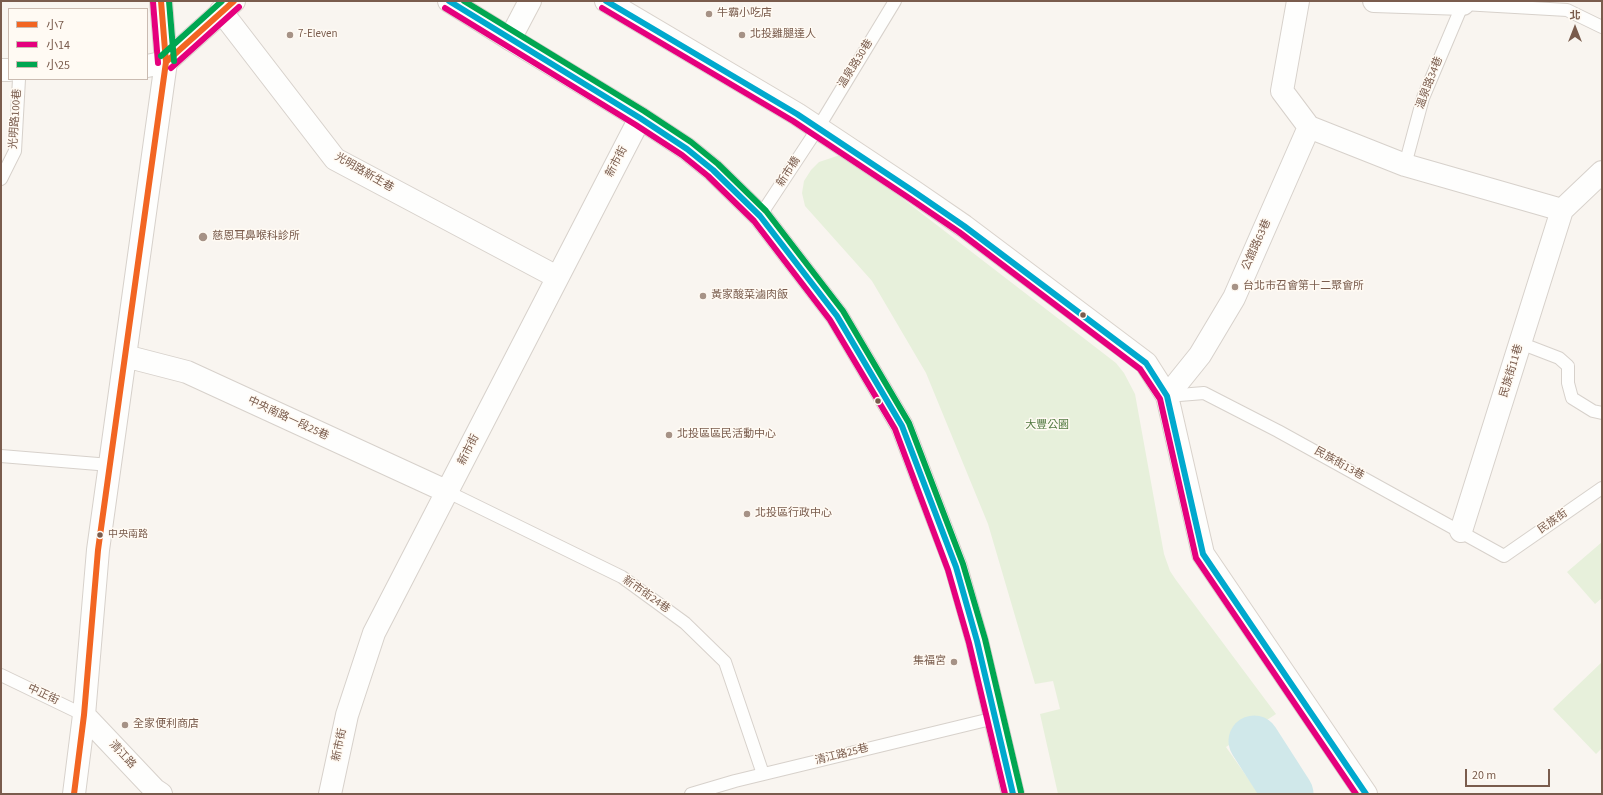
<!DOCTYPE html>
<html>
<head>
<meta charset="utf-8">
<style>
  body { margin:0 }
  #map { position:relative; width:1603px; height:795px; overflow:hidden; background:#f9f5f0; font-family:"Source Sans 3","Noto Sans TC",sans-serif }
  canvas { display:block }
  .frame { position:absolute; inset:0; border:2px solid #7a5c4d; pointer-events:none }
  .legend { position:absolute; left:8px; top:8px; width:140px; height:72px; box-sizing:border-box; background:#fffaf3; border:1px solid #cabbb1; margin:0; padding:5px 7px; list-style:none; font-size:12px; color:#7a5c4d }
  .legend li { display:flex; align-items:center; gap:8px; height:20px }
  .legend b { width:20px; border:1px solid #cabbb1 }
  .north { position:absolute; left:1555px; top:8px; width:40px; height:40px; -webkit-text-stroke:3px #fffaf3; paint-order:stroke; rotate:0deg; font-size:11px; font-weight:700; line-height:16px; text-align:center; color:#7a5c4d }
  .north::after { content:''; display:block; margin:auto; width:14px; height:18px; background:#7a5c4d; clip-path:polygon(50% 0,100% 100%,50% 72%,0 100%) }
  .scale { position:absolute; left:1465px; top:769px; width:85px; height:18px; box-sizing:border-box; border:2px solid #7a5c4d; border-top:0; padding-left:5px; font-size:12px; line-height:14px; white-space:nowrap; color:#7a5c4d; -webkit-text-stroke:3px #fffaf3; paint-order:stroke }
</style>
</head>
<body>
<div id="map">
<canvas width="1603" height="795"></canvas>
<div class="frame"></div>
<ul class="legend">
<li><b style="height:5px;background:#f26522"></b>小7</li>
<li><b style="height:5px;background:#e5007d"></b>小14</li>
<li><b style="height:5px;background:#00a651"></b>小25</li>
</ul>
<div class="north">北</div>
<div class="scale">20 m</div>
</div>
<script>
const ctx = document.querySelector('canvas').getContext('2d');
ctx.lineJoin = 'round';
function paint(path, color) { ctx.fillStyle = color; ctx.fill(path, 'evenodd'); }
const toPath = rows => new Path2D(rows.map(r => 'M' + r).join(''));
function strokePath(path, color, width, dash) { ctx.strokeStyle = color; ctx.lineWidth = width; ctx.lineCap = dash ? 'butt' : 'round'; ctx.setLineDash(dash || []); ctx.stroke(path); }
function write(font, color, halo, rows, align = 'center') {
  ctx.font = font + ' "Source Sans 3","Noto Sans TC",sans-serif'; ctx.lineWidth = 3; ctx.setLineDash([]); ctx.textBaseline = 'middle'; ctx.strokeStyle = halo; ctx.fillStyle = color; for (const [text, x, y, turn = 0] of rows) {
    ctx.save(); ctx.translate(x, y); ctx.rotate((+turn || 0) * Math.PI / 180); ctx.textAlign = isNaN(turn) ? turn : align; if (halo) ctx.strokeText(text, 0, 0); ctx.fillText(text, 0, 0); ctx.restore();
  }
}
paint(toPath([
  [840,155,851,159,1116,363,1124,373,1135,394,1164,554,1170,571,1176,580,1276,714,1226,747,1259,794,1058,794,1040,714,1060,709,1053,681,1035,684,988,524,926,373,872,281,805,206,802,193,804,181,811,170,819,162],
  [1602,542,1602,598,1595,604,1567,572],
  [1602,662,1602,748,1596,754,1553,709]
]), '#e7f0db');
strokePath(toPath([
  [1254,741,1288,794]
]), '#d0e8ea', 51);
const lane = toPath([
  [1463,4,1567,10,1602,27],
  [1405,165,1423,98,1464,1],
  [1,179,15,151,19,79],
  [760,216,818,128,895,1],
  [1520,343,1559,358,1568,366,1568,383,1572,398,1593,411,1602,413],
  [1167,396,1204,393,1278,431,1504,556,1602,488],
  [1,456,110,465],
  [448,492,622,577,685,623,725,662,763,774],
  [1,675,84,715],
  [691,794,735,781,995,718]
]);
const street = toPath([
  [1298,1,1282,91,1309,127],
  [1374,1,1463,4],
  [221,11,335,159,557,277],
  [510,39,640,118,687,149,713,170,760,216,837,316,902,426,956,567,977,641,1013,794],
  [1,70,9,70],
  [1309,127,1405,165,1562,210],
  [125,356,187,372,448,492],
  [1167,396,1200,355,1234,298,1309,127],
  [1461,531,1562,210,1602,172],
  [84,715,155,790,161,794],
  [74,794,84,715,98,550,166,62,147,66],
  [330,794,347,715,374,633,640,118]
]);
const secondary = toPath([
  [161,1,166,62],
  [449,1,510,39,530,1],
  [606,1,797,114,913,191,964,226,1146,363,1167,396,1203,554,1366,794],
  [166,62,234,1]
]);
strokePath(lane, '#d7d1cb', 14);
strokePath(street, '#d7d1cb', 24);
strokePath(secondary, '#d9d2cb', 24);
strokePath(lane, '#fefefd', 12);
strokePath(street, '#fefefd', 22);
strokePath(secondary, '#fefefd', 22);
strokePath(toPath([
  [166,62,234,1],
  [74,794,84,715,98,550,166,62,161,1]
]), '#f26522', 6);
strokePath(toPath([
  [153,2,158,63],
  [445,8,636,125,682,155,708,176,754,221,830,320,895,429,948,570,969,643,1005,794],
  [602,8,793,121,909,198,959,232,1140,369,1160,399,1196,558,1356,794],
  [171,68,239,7]
]), '#e5007d', 6);
strokePath(toPath([
  [169,1,174,61],
  [464,1,644,111,691,142,718,164,766,211,843,311,909,423,963,564,985,639,1021,792],
  [161,56,222,1]
]), '#00a651', 6);
strokePath(toPath([
  [449,1,640,118,687,149,713,170,760,216,837,316,902,426,956,567,977,641,1013,794],
  [606,1,797,114,913,191,964,226,1146,363,1167,396,1203,554,1366,794]
]), '#00a9ce', 6);
for (const [x, y, r, color] of [
  [709,14,4,"#a69286"],
  [290,35,4,"#a69286"],
  [742,35,4,"#a69286"],
  [203,237,5,"#a69286"],
  [1235,287,4,"#a69286"],
  [703,296,4,"#a69286"],
  [1083,315,3.5,"#7a5c4d"],
  [878,401,3.5,"#7a5c4d"],
  [669,435,4,"#a69286"],
  [747,514,4,"#a69286"],
  [100,535,3.5,"#7a5c4d"],
  [954,662,4,"#a69286"],
  [125,725,4,"#a69286"]
]) { const dot = new Path2D(); dot.arc(x, y, r, 0, 2 * Math.PI); ctx.fillStyle = color; ctx.fill(dot); strokePath(dot, '#fffaf3', 1.5); }
write('10px', '#7a5c4d', '#fffaf3', [
  ["中央南路",108,535]
], 'left');
write('11px', '#7a5c4d', '#fffaf3', [
  ["牛霸小吃店",717,14],
  ["7-Eleven",298,35],
  ["北投雞腿達人",750,35],
  ["慈恩耳鼻喉科診所",212,237],
  ["台北市召會第十二聚會所",1243,287],
  ["黃家酸菜滷肉飯",711,296],
  ["北投區區民活動中心",677,435],
  ["北投區行政中心",755,514],
  ["集福宮",946,662,"right"],
  ["全家便利商店",133,725]
], 'left');
write('11px', '#7a5c4d', '#fffaf3', [
  ["溫泉路30巷",856,64,-58],
  ["溫泉路34巷",1430,83,-69],
  ["光明路100巷",16,119,-86],
  ["新市街",617,162,-62],
  ["新市橋",789,172,-57],
  ["光明路新生巷",364,173,30],
  ["公舘路63巷",1257,245,-66],
  ["民族街11巷",1512,371,-73],
  ["中央南路一段25巷",288,419,25],
  ["新市街",469,450,-63],
  ["民族街13巷",1339,464,29],
  ["民族街",1553,522,-35],
  ["新市街24巷",646,595,35],
  ["中正街",43,695,25],
  ["新市街",340,745,-78],
  ["清江路",122,755,47],
  ["清江路25巷",842,755,-14]
]);
write('11px', '#537a41', '#fffaf3', [
  ["大豐公園",1047,426]
]);
</script>
</body>
</html>
